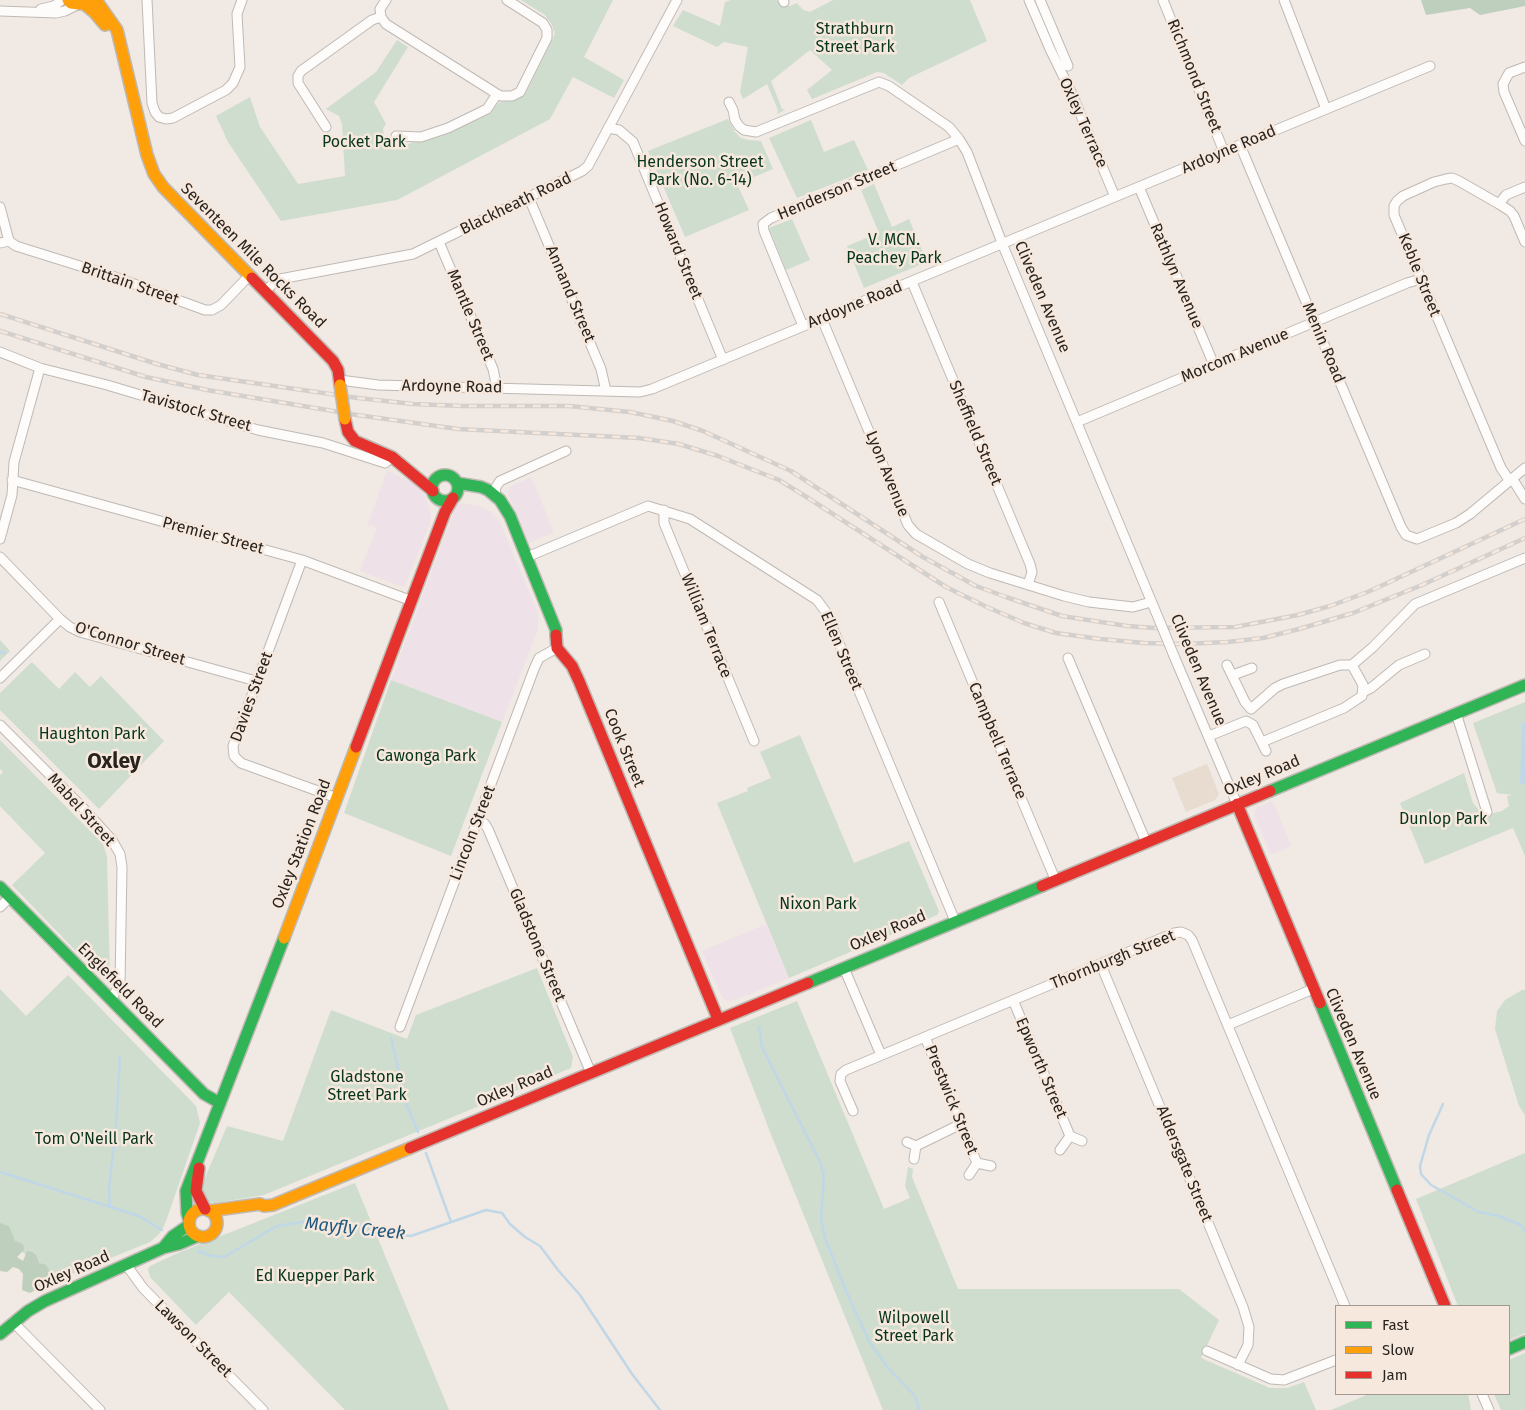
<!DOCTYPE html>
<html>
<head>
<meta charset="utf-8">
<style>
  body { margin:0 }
  #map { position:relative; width:1525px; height:1410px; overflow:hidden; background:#f1e9e3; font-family:"Fira Sans",sans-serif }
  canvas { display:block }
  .legend { position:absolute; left:1335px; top:1305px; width:175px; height:90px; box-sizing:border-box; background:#f7e8dd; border:1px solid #a49991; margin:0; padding:6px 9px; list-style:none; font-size:15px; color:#28231f }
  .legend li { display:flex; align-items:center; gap:10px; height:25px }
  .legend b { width:25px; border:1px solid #a49991 }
</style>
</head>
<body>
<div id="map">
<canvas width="1525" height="1410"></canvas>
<ul class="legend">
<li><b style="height:6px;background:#30b455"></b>Fast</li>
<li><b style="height:6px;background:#ff9f0a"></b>Slow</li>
<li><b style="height:6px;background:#e5322d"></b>Jam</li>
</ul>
</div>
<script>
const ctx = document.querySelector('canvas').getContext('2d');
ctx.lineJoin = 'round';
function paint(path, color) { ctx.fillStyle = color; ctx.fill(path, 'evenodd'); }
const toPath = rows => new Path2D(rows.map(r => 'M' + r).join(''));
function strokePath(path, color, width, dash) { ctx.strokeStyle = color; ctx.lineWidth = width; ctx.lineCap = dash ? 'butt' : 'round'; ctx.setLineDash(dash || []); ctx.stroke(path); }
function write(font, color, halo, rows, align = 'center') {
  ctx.font = font + ' "Fira Sans",sans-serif'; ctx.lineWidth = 5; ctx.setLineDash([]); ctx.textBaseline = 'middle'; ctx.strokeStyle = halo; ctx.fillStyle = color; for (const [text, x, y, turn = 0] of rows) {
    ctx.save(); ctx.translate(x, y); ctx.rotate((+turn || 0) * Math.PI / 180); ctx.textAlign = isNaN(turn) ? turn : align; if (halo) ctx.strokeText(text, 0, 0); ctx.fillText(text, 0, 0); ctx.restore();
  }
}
paint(toPath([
  [387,471,412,482,420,489,427,501,431,514,429,527,404,587,360,571,377,528,368,524],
  [531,477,554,532,529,543,508,494,509,487],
  [461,503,479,506,492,513,499,520,538,613,538,629,502,722,391,680,456,506],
  [1273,801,1291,846,1271,855,1254,815,1256,808],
  [766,924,789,978,736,1000,728,1001,725,1000,721,995,702,951]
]), '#eee1e8');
paint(toPath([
  [1207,764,1219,794,1215,800,1186,812,1172,778]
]), '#e8dbd0');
paint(toPath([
  [521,0,613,0,584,57,624,80,614,98,573,77,550,119,397,200,281,221,228,142,216,116,250,97,260,127,298,184,345,176,342,124,339,116,326,109,376,72,397,40,408,47,374,102,386,124,383,128,385,145,397,149,411,143,426,140,455,130,491,113,497,104,501,102,519,99,526,93,555,34,552,25,545,15],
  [731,0,776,0,790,6,797,3,803,10,810,12,833,0,970,0,987,41,909,78,902,85,884,73,877,72,812,99,807,90,832,70,810,50,771,81,782,109,785,110,777,114,778,110,767,84,743,99,740,92,748,47,724,42,717,47,673,26,683,10,720,26,725,2],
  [728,119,735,132,741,138,748,140,761,141,773,169,737,184,749,210,685,237,648,151],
  [811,120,824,152,854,140,868,170,797,198,769,138],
  [874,184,892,227,909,219,927,262,864,288,847,246,879,233,861,190],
  [792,219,810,260,786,270,769,228],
  [0,640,10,651,0,661],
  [32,662,59,689,75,672,90,687,101,676,164,741,99,809,0,710,0,693],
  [391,680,502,722,451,856,344,813],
  [1525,702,1525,856,1513,828,1425,864,1400,803,1464,773,1473,803,1479,810,1481,816,1502,811,1509,806,1507,796,1512,795,1497,793,1473,723],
  [800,735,854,863,909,841,939,911,937,915,789,978,717,803,748,791,747,788,771,778,760,752],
  [0,740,103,844,107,857,110,979,105,981,12,885,45,853,0,806,0,775,3,772,0,769],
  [537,968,573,1057,571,1068,264,1195,215,1203,208,1202,205,1198,203,1192,204,1180,227,1126,283,1141,331,1010,407,1039,416,1015],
  [68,975,196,1106,200,1123,165,1224,159,1234,150,1242,52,1282,0,1229,0,989,26,1016],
  [1522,990,1525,990,1525,1115,1519,1106,1495,1029,1497,1011,1505,1000],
  [797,1001,884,1209,910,1198,905,1186,908,1167,913,1169,912,1177,958,1289,1179,1289,1219,1320,1201,1358,1270,1388,1287,1388,1304,1382,1316,1410,883,1410,772,1137,730,1028],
  [1525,1153,1525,1333,1509,1340,1509,1306,1458,1306,1416,1199],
  [355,1183,396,1282,449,1410,345,1410,229,1292,196,1325,150,1277,148,1269,150,1266,178,1253],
  [1525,1353,1525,1410,1501,1410,1494,1394,1509,1394,1509,1360],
  [1369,1394,1468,1394,1471,1410,1331,1410]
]), '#ceddce');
paint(toPath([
  [1421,0,1525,0,1525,6,1480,15,1470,8,1426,15],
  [0,1223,9,1226,15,1241,21,1243,24,1246,24,1250,17,1257,23,1261,27,1251,32,1252,36,1255,39,1263,46,1265,49,1270,48,1274,52,1282,30,1293,22,1290,23,1274,19,1269,13,1267,7,1272,0,1271]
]), '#becfbe');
paint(toPath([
  [1522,723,1525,723,1525,784,1520,784]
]), '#c0d7e8');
strokePath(toPath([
  [0,652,5,653],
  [759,1027,762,1047,820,1162,824,1176,821,1219,825,1238,846,1291,869,1341,888,1368,915,1396,919,1410],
  [391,1038,407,1106,418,1132],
  [1443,1104,1429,1135,1420,1166,1421,1174,1431,1185,1479,1212,1499,1216,1521,1225,1525,1231],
  [426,1153,451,1222],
  [0,1172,139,1216,162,1230],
  [110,1206,109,1189,116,1127,120,1056],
  [199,1251,211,1256,224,1257,277,1226,309,1221,343,1224,367,1227,391,1234,411,1236,486,1210,502,1213,510,1224,525,1237,540,1246,558,1270,580,1295,632,1374,660,1410]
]), '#c0d7e8', 2.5);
const street = toPath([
  [147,0,152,103,155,112,159,117,166,119,173,118,226,90,233,83,240,67,237,14,242,0],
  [386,0,380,9,381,17,386,24,497,94,501,96,512,96,520,92,547,38,547,30,543,23,507,0],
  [783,0,784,2],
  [1029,0,1050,49,1072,94,1115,197],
  [1040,0,1068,66],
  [1163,0,1224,152],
  [1284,0,1326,109],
  [41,9,54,6,62,0],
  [0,11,56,13,65,11,79,4],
  [1525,67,1509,73,1503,84,1504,92,1525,141],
  [729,102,733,110,735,120,739,126,744,130,756,132,879,82,889,86,949,127,959,139,967,152,1004,248,1160,622],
  [326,127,298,83,298,76,301,71,372,20,381,17],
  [608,128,619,130,633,142,723,360],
  [396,136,421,137,448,128,487,109,497,94],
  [1240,145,1401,527,1406,535,1417,539,1456,523,1470,514,1525,468],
  [1139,187,1214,365],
  [1525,187,1506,195,1499,204,1459,181,1452,178,1446,179,1434,182,1403,196,1397,201,1394,206,1394,215,1501,468,1507,477,1515,483,1525,499],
  [529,198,601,369,606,391],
  [1499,204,1510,211,1514,216,1525,242],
  [0,207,9,241],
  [439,242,493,369,497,388],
  [0,243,9,241,16,246,112,276,205,310,212,310,221,305,249,276],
  [912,282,1030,564,1032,572,1028,585],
  [264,291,280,279,413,254,582,171,588,166,677,0],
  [822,319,908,525,916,534,968,564,990,573,1064,596,1089,602,1133,607,1151,602],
  [803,326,764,231,763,224,771,218,959,139],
  [0,352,40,368,107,385,258,430,323,443,385,463,392,457],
  [340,380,378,385,640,392,652,389,1430,66],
  [1077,422,1407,283,1421,279],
  [12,480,302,560,412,601],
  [495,495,496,487,500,481,566,451],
  [664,510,664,523,754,741],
  [0,539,12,495,14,462,40,368],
  [0,557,60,619,70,627,80,632,256,681],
  [527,557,648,506,690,519,817,600,826,612,955,921],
  [302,560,233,746,234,756,241,763,337,798],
  [939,602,1055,879],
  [1174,656,1237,804],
  [1068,658,1146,842],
  [1227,665,1245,702,1251,709,1275,688,1283,684,1340,665,1352,665,1373,647,1415,604,1525,558],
  [1233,675,1252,668],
  [0,678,60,619],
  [1363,692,1371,688,1399,665,1425,654],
  [1456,713,1487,812],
  [0,725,84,809,112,840,120,854,122,867,120,984,111,1000],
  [1209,736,1246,721,1253,725,1266,751],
  [1262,742,1344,708,1362,696,1363,685,1352,665],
  [478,820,485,824,488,829,591,1073],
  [0,907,10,897],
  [1101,965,1243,1307,1249,1327,1248,1345,1238,1365],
  [844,968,881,1055],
  [1013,1000,1070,1136],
  [1228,1025,1313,989],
  [400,1027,534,669,539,658,557,648],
  [925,1037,977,1163],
  [853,1111,840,1081,841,1074,846,1070,1174,933,1181,932,1188,935,1192,940,1345,1306],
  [907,1142,916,1146,914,1159],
  [916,1146,961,1124],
  [1060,1150,1070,1136,1082,1141],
  [969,1175,977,1163,991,1166],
  [127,1266,143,1288,263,1410],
  [13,1322,100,1410],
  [1207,1351,1271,1379,1284,1380,1336,1360],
  [1482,1394,1489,1410]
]);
const fast = toPath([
  '432 488a13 13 0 1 1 26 0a13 13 0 1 1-26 0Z',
  [457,483,481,487,488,490,500,500,510,516,556,630,556,635],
  [1270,791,1525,685],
  [0,887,204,1094,220,1103],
  [808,983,1042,886],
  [1320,1003,1397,1190],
  [189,1220,187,1213,186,1191,284,938],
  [163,1248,173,1236,189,1225],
  [0,1334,28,1311,45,1301,163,1248,179,1244,198,1236],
  [1509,1349,1525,1342]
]);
const slow = toPath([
  [68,0,71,3,79,4,87,0],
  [96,0,117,30,147,155,154,174,163,187,252,278],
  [83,3,94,12,105,25],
  [284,938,356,747],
  '189 1223a14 14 0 1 1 28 0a14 14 0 1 1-28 0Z',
  [209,1211,260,1204,264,1206,273,1205,410,1148]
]);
const jam = toPath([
  [252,278,333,361,338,370,340,385],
  [345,419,348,432,355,441,392,457,433,491],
  [556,635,557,648,572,666,579,681,718,1019],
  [356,747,445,512,453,498],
  [1237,804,1320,1003],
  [1042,886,1270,791],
  [410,1148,808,983],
  [199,1168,196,1191,205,1209],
  [1397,1190,1445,1306]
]);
strokePath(street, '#bfb9b4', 11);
strokePath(fast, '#bfb9b4', 14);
strokePath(slow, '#bfb9b4', 14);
strokePath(jam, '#bfb9b4', 14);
strokePath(street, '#fdfcfb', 9);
strokePath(fast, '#30b455', 11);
strokePath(slow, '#ff9f0a', 11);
strokePath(jam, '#e5322d', 11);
const rail = toPath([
  [0,314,157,364,198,375,358,398,413,404,463,406,569,406,630,412,673,421,703,431,791,471,923,557,976,586,1006,597,1062,616,1127,626,1155,628,1235,627,1298,615,1330,606,1370,591,1525,519],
  [0,331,146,377,207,390,357,415,458,429,639,438,679,444,718,456,779,480,805,496,946,587,987,607,1024,623,1056,633,1100,639,1144,643,1184,644,1228,642,1263,638,1299,629,1353,613,1422,585,1525,538]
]);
strokePath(rail, '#d2cfcd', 4.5);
strokePath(rail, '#f7e8dd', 2.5, [8]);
const streetBridge = toPath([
  [1160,622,1174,656]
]);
const slowBridge = toPath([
  [340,385,345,419]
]);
strokePath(streetBridge, '#bfb9b4', 11, []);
strokePath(slowBridge, '#bfb9b4', 14, []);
strokePath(streetBridge, '#fdfcfb', 9);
strokePath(slowBridge, '#ff9f0a', 11);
write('16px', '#05351c', '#f7e8dd', [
  ["Strathburn",855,30],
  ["Street Park",855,48],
  ["Pocket Park",364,143],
  ["Henderson Street",700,163],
  ["Park (No. 6-14)",700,181],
  ["V. MCN.",894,241],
  ["Peachey Park",894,259],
  ["Haughton Park",92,735],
  ["Cawonga Park",426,757],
  ["Dunlop Park",1443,820],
  ["Nixon Park",818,905],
  ["Gladstone",367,1078],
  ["Street Park",367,1096],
  ["Tom O'Neill Park",94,1140],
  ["Ed Kuepper Park",315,1277],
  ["Wilpowell",914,1319],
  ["Street Park",914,1337]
]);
write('16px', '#28231f', '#f7e8dd', [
  ["Richmond Street",1194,76,68],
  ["Oxley Terrace",1083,123,66],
  ["Ardoyne Road",1229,150,-23],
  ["Henderson Street",837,191,-23],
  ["Blackheath Road",516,204,-26],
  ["Howard Street",678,251,68],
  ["Seventeen Mile Rocks Road",253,256,45],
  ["Keble Street",1419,275,68],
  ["Rathlyn Avenue",1176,276,67],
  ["Brittain Street",130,284,19],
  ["Annand Street",570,294,67],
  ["Cliveden Avenue",1042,297,67],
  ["Ardoyne Road",855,305,-22],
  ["Mantle Street",470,315,67],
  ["Menin Road",1323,343,67],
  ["Morcom Avenue",1235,356,-23],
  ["Ardoyne Road",452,387,1],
  ["Tavistock Street",196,411,16],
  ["Sheffield Street",975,433,67],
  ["Lyon Avenue",887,474,68],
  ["Premier Street",213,536,15],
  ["William Terrace",706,626,68],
  ["O'Connor Street",130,644,17],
  ["Ellen Street",841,651,67],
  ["Cliveden Avenue",1198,670,67],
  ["Davies Street",252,697,-70],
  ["Campbell Terrace",997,741,67],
  ["Cook Street",624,748,68],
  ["Oxley Road",1262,776,-23],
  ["Mabel Street",81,810,48],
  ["Lincoln Street",473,833,-69],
  ["Oxley Station Road",302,844,-69],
  ["Oxley Road",888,931,-23],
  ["Gladstone Street",537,945,67],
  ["Thornburgh Street",1113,960,-22],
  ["Englefield Road",120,986,45],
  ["Cliveden Avenue",1353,1044,67],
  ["Epworth Street",1041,1068,67],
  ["Oxley Road",515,1087,-23],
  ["Prestwick Street",951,1100,68],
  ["Aldersgate Street",1184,1164,68],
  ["Oxley Road",72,1272,-24],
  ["Lawson Street",193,1339,45]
]);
write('italic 18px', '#215a7f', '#f7e8dd', [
  ["Mayfly Creek",355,1229,6]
]);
write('bold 21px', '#28231f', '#f7e8dd', [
  ["Oxley",114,762]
]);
</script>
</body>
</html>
